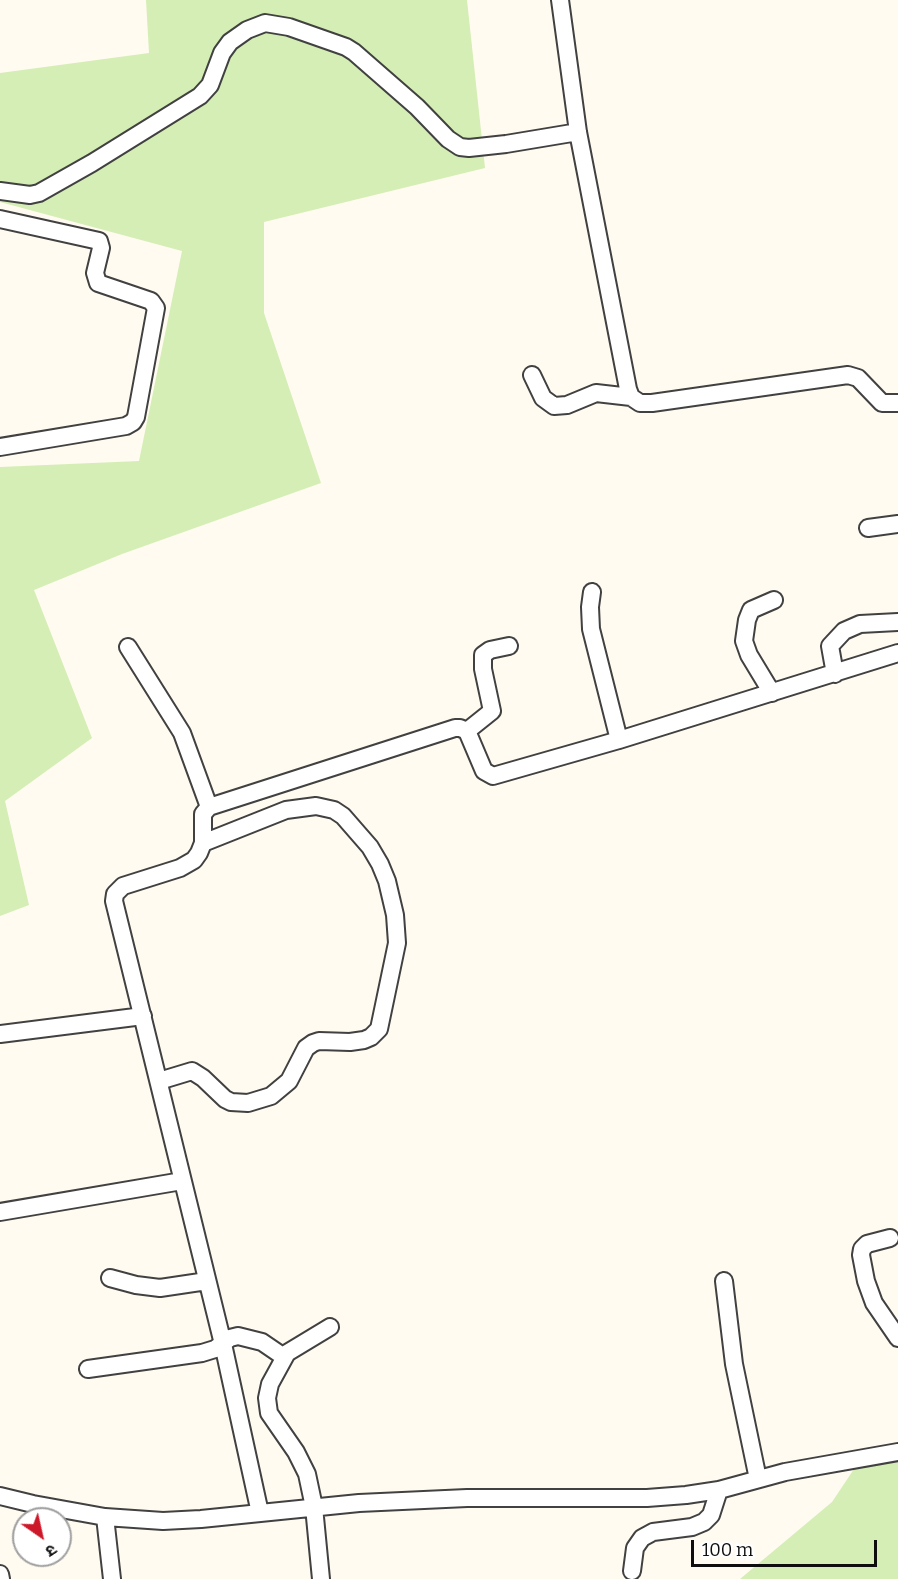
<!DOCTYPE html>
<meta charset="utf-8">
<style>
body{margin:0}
#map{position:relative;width:898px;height:1579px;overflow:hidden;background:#fffbf0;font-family:Bitter,"Noto Sans Devanagari",serif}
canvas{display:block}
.north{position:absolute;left:12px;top:1507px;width:60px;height:60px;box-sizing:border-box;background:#fff;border:2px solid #9f9f9f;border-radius:50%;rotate:146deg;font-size:16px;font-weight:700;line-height:24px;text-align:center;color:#0e0e0e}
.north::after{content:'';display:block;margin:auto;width:21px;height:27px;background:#cd182a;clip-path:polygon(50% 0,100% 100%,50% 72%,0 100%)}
.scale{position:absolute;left:691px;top:1540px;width:186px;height:27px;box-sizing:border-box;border:3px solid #0e0e0e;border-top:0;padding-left:8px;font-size:18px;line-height:21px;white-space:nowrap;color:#0e0e0e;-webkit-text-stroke:4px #fff;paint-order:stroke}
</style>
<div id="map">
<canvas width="898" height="1579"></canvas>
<div class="north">उ</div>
<div class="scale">100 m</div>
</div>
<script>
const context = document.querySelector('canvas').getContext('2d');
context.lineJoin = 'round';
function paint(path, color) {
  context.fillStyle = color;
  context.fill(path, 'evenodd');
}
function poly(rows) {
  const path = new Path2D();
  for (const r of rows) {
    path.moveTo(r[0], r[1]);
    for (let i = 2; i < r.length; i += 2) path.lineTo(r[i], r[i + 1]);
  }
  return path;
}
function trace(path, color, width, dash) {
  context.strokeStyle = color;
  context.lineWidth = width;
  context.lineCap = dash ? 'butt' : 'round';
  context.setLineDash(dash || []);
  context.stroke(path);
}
paint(poly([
 [146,0,467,0,485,168,264,222,264,313,321,483,122,554,34,590,92,738,5,801,29,905,0,916,0,467,139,461,182,251,0,202,0,73,149,53],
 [898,1462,898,1579,740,1579,832,1502,854,1469]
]), '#d5eeb5');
const minor = poly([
 [560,0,578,132,628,389,631,397,640,403,652,403,848,375,858,378,882,403,898,403],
 [0,191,30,195,39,193,92,163,200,96,210,85,222,53,230,42,247,30,265,23,289,27,346,47,354,52,417,107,448,139,460,147,469,148,506,144,578,132],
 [0,219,99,241,101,248,95,273,98,283,151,301,156,308,136,417,133,422,126,426,0,447],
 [532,375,543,398,554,406,567,405,596,393,631,397],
 [868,528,898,524],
 [592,592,590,607,591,629,619,740],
 [128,647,182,733,209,807],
 [835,674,830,646,844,631,860,624,898,622],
 [772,693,749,655,744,641,747,620,751,610,774,600],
 [467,731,492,711,483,669,483,655,490,650,509,646],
 [0,1034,143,1016],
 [159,1081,192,1071,203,1078,225,1099,231,1102,248,1103,271,1096,289,1081,306,1048,313,1043,319,1041,350,1042,364,1040,371,1037,379,1029,397,943,395,915,387,881,380,864,370,847,343,816,334,810,316,806,286,810,203,843],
 [0,1212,182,1181],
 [890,1238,867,1244,862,1249,861,1255,866,1281,874,1303,898,1338],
 [110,1278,136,1285,160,1288,207,1281],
 [724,1281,734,1364,758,1479],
 [88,1369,202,1353,215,1349,230,1338,238,1336,262,1342,284,1357],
 [0,1496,33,1504,105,1517,163,1521,201,1519,359,1503,467,1498,647,1498,686,1495,719,1490,785,1472,898,1452],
 [260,1513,223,1344,114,901,115,894,123,886,180,868,194,860,199,853,203,843,203,814,209,807,455,728,460,728,467,731,484,771,493,776,619,740,898,653],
 [105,1517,112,1579],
 [632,1571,635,1548,642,1538,653,1532,692,1527,704,1522,711,1515,719,1490],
 [0,1574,1,1579],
 [321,1579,314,1507,307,1474,296,1452,269,1413,267,1398,270,1384,287,1353,330,1327]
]);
trace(minor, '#414141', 20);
trace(minor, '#fff', 16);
</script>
